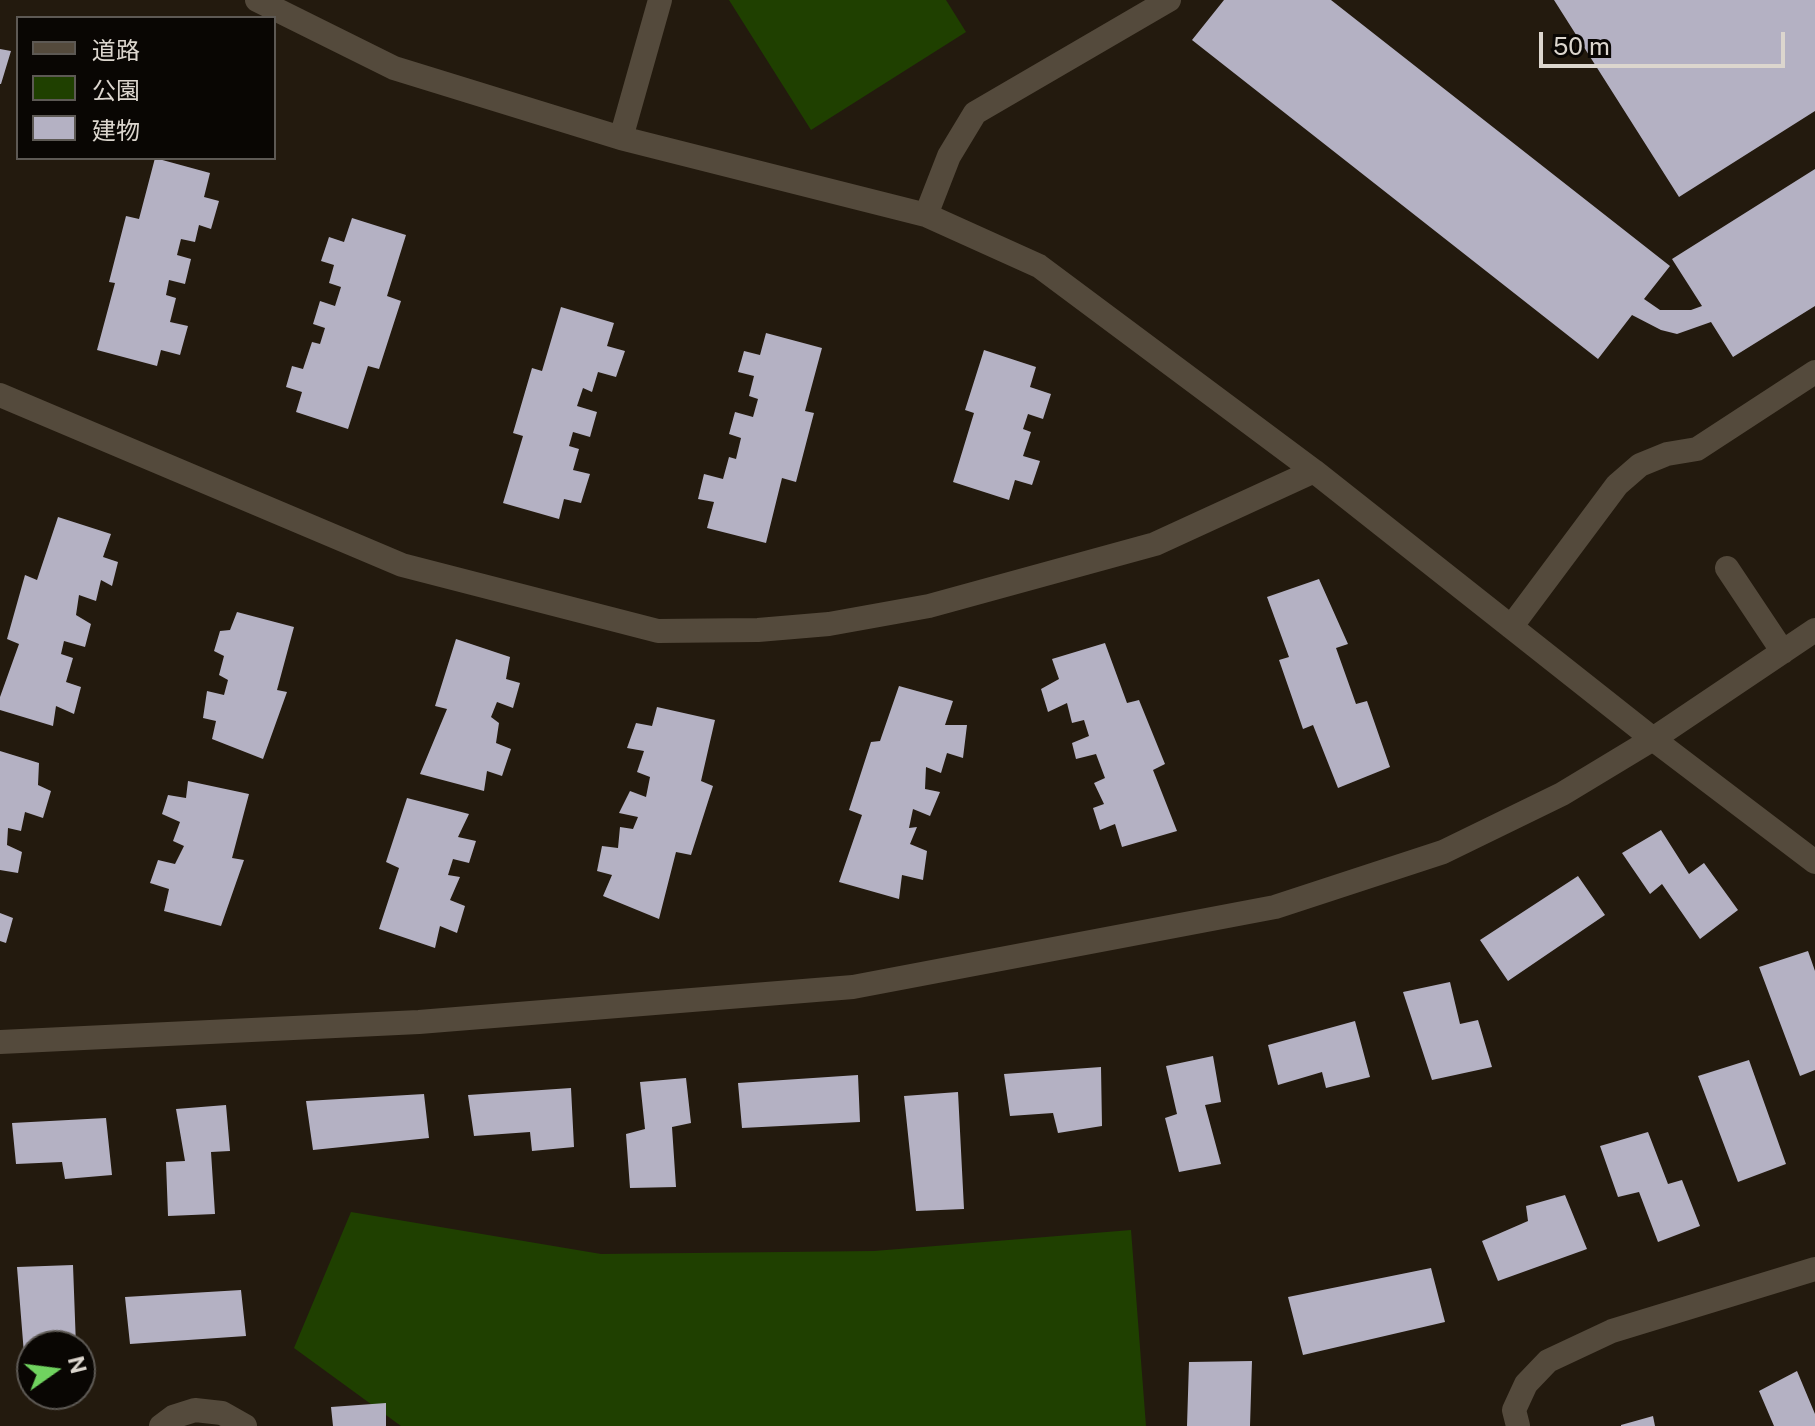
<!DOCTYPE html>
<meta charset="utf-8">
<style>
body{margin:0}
#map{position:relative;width:1815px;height:1426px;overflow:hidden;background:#231a0e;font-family:"Public Sans","Noto Sans JP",sans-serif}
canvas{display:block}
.legend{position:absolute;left:16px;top:16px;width:260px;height:144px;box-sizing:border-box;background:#090603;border:2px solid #5d5954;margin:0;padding:10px 14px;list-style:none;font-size:24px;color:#dcd6ce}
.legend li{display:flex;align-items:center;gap:16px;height:40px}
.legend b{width:40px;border:2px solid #5d5954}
.north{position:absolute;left:16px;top:1330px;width:80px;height:80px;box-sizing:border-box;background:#090603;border:2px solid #5d5954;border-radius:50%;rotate:76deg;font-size:22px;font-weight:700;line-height:32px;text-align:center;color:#dcd6ce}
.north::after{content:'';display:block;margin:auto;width:28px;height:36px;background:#70d35f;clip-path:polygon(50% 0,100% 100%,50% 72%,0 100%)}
.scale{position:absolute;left:1539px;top:32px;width:246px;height:36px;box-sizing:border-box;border:4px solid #dcd6ce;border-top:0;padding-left:10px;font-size:24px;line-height:28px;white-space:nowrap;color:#dcd6ce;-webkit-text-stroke:6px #090603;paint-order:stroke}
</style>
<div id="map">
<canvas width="1815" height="1426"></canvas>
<ul class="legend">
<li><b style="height:10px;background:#544a3c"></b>道路</li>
<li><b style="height:22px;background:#1f4000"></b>公園</li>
<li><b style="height:22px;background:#b4b1c3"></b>建物</li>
</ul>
<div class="north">N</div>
<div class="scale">50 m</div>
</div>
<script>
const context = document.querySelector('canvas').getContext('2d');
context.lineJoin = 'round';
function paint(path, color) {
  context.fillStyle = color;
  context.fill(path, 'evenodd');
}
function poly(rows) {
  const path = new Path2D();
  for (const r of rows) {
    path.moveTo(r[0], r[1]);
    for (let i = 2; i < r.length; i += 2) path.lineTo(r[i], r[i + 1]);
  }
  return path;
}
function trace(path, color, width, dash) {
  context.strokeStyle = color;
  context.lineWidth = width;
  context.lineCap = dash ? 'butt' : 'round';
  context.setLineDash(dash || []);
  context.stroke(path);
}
paint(poly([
 [729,0,946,0,966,32,811,130],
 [351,1212,601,1254,874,1251,1131,1230,1146,1426,401,1426,294,1348]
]), '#1f4000');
paint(poly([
 [1224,0,1331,0,1670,266,1644,299,1660,310,1691,310,1702,306,1672,259,1815,169,1815,306,1733,357,1711,322,1677,334,1661,330,1632,315,1598,359,1192,40],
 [1554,0,1815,0,1815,111,1679,197],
 [0,49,11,51,1,84,0,84],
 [155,158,210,173,204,197,219,201,211,229,199,225,195,242,181,239,177,255,191,259,185,284,169,280,166,295,176,298,170,322,188,326,180,355,161,350,157,366,97,350,115,283,109,282,126,216,139,219],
 [352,218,406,235,387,296,401,301,379,369,368,366,348,429,296,412,302,392,286,387,292,366,303,369,312,342,320,344,325,328,313,324,320,301,335,306,341,287,329,283,334,265,321,261,329,237,344,242],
 [561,307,614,323,607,346,625,351,616,377,598,372,592,392,583,388,577,406,597,412,590,437,573,432,569,446,579,449,573,470,590,474,581,503,564,499,559,519,503,503,523,436,513,433,532,368,542,371],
 [766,333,822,348,805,411,814,413,796,482,782,478,766,543,707,528,714,502,698,499,704,474,723,479,729,457,736,459,741,438,729,434,735,412,753,417,758,399,749,396,754,376,738,372,744,351,760,355],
 [984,350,1036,367,1030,387,1051,394,1043,419,1028,414,1023,429,1031,432,1023,456,1040,461,1032,485,1015,480,1009,500,953,482,974,413,965,410],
 [58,517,111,534,103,557,118,562,112,586,101,580,96,601,79,595,76,615,91,624,85,647,64,641,61,654,73,658,66,682,81,687,74,714,56,706,53,726,0,710,0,697,19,644,7,639,25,575,37,580],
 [1319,579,1348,644,1336,648,1356,704,1367,701,1390,767,1338,788,1313,725,1303,729,1279,660,1289,657,1267,597],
 [237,612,294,627,277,690,287,692,263,759,212,739,216,721,203,718,207,691,224,695,228,680,219,675,224,656,214,651,220,631,230,630],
 [456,639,510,657,506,679,520,683,513,708,497,702,491,717,499,723,496,743,511,749,502,776,487,771,484,791,420,774,447,709,435,706],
 [1105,643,1127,703,1139,700,1165,764,1153,770,1177,831,1122,847,1115,824,1100,830,1093,808,1104,804,1094,783,1105,778,1096,754,1076,759,1072,743,1089,736,1084,720,1072,723,1067,703,1048,712,1041,689,1059,679,1052,659],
 [899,686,953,701,945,725,967,725,963,758,947,753,941,773,926,767,925,789,940,792,930,816,913,809,909,828,917,827,910,844,927,851,923,880,902,875,899,899,839,882,862,815,849,810,871,742,880,741],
 [657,707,715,720,701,781,713,786,691,855,676,852,659,919,603,896,612,875,597,871,602,846,618,848,620,827,633,829,638,817,619,813,630,791,646,797,650,777,637,772,644,751,627,748,636,723,652,726],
 [0,751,39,763,38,785,51,791,43,818,25,812,21,831,8,828,7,845,22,852,18,873,0,870],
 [188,781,249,794,232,858,244,860,221,926,164,911,169,889,150,883,158,860,175,864,184,846,173,841,180,822,162,814,168,795,186,798],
 [407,798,469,814,458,837,476,841,469,863,453,859,448,875,460,877,450,900,465,906,457,933,440,926,435,948,379,929,399,868,386,862],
 [1661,830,1689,874,1704,863,1738,910,1700,939,1662,884,1650,894,1622,853],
 [1578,876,1605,915,1508,981,1480,940],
 [0,913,13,918,6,943,0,941],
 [1808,951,1815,971,1815,1070,1800,1076,1759,967],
 [1450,982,1460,1024,1478,1020,1492,1067,1432,1080,1403,992],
 [1355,1021,1370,1077,1326,1088,1322,1072,1278,1085,1268,1045],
 [1213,1056,1221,1102,1205,1105,1221,1164,1179,1172,1165,1118,1177,1114,1166,1066],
 [1749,1060,1786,1164,1738,1182,1698,1076],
 [1101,1067,1102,1126,1058,1133,1053,1113,1010,1116,1004,1074],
 [858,1075,860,1122,742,1128,738,1083],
 [686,1078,691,1123,672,1127,676,1187,630,1188,626,1134,645,1129,640,1082],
 [571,1088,574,1147,532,1151,530,1132,474,1136,468,1095],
 [958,1092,964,1209,916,1211,904,1096],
 [424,1094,429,1138,313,1150,306,1101],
 [226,1105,230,1151,211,1152,215,1214,168,1216,166,1162,185,1161,176,1109],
 [106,1118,112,1175,65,1179,62,1162,16,1164,12,1123],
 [1648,1132,1668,1184,1682,1180,1700,1226,1658,1242,1639,1192,1618,1197,1600,1146],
 [1565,1195,1587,1249,1498,1281,1482,1241,1528,1221,1526,1206],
 [73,1265,76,1346,32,1346,32,1354,24,1354,17,1267],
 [1431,1268,1445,1322,1303,1355,1288,1297],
 [241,1290,246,1336,130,1344,125,1297],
 [1252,1361,1250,1426,1187,1426,1189,1362],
 [1797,1371,1815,1414,1815,1426,1774,1426,1759,1391],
 [386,1403,386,1426,333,1426,331,1407],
 [1653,1416,1655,1426,1621,1426,1621,1425]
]), '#b4b1c3');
trace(poly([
 [257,0,394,68,621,138,926,215,1039,266,1314,471,1653,739,1815,862],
 [621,138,660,0],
 [926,215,949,156,975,113,1169,0],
 [0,395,402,565,658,631,758,630,829,624,929,606,1155,544,1314,471],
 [1727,568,1783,652],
 [1511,627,1617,485,1640,465,1667,454,1697,449,1815,372],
 [0,1042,419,1022,853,987,1275,907,1443,852,1562,794,1653,739,1815,630],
 [161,1426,173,1417,195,1410,222,1413,245,1426],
 [1518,1426,1514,1410,1526,1384,1548,1361,1612,1331,1815,1269]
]), '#544a3c', 24);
</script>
